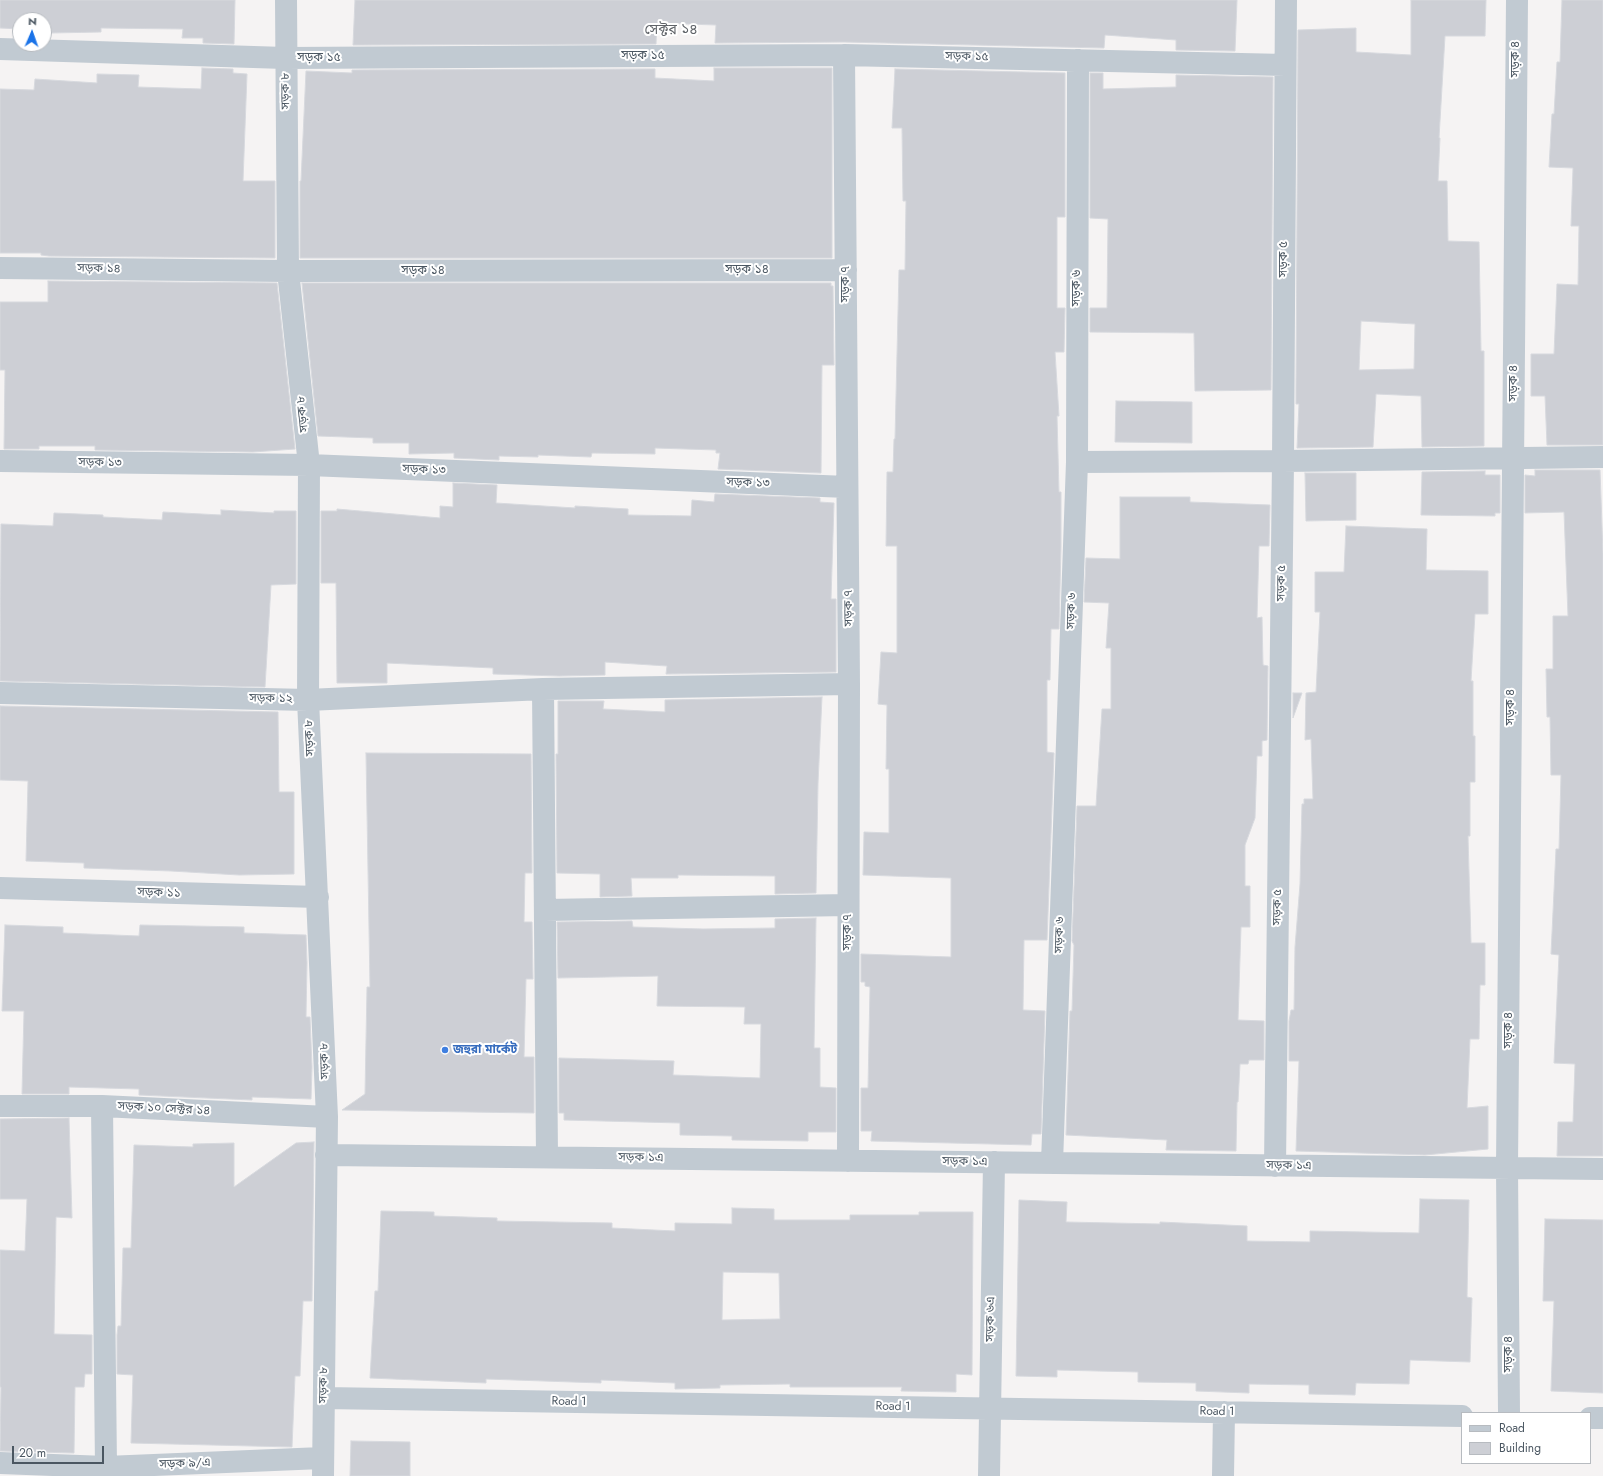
<!DOCTYPE html>
<meta charset="utf-8">
<style>
body{margin:0}
#map{position:relative;width:1603px;height:1476px;overflow:hidden;background:#f5f3f3;font-family:Jost,sans-serif}
canvas{display:block}
.legend{position:absolute;left:1461px;top:1412px;width:130px;height:52px;box-sizing:border-box;background:#fff;border:1px solid #b7bbc0;margin:0;padding:5px 7px;list-style:none;font-size:12px;color:#4a5661}
.legend li{display:flex;align-items:center;gap:8px;height:20px}
.legend b{width:20px;border:1px solid #b7bbc0}
.north{position:absolute;left:12px;top:12px;width:40px;height:40px;box-sizing:border-box;background:#fff;border:1px solid #b7bbc0;border-radius:50%;rotate:2deg;font-size:11px;font-weight:700;line-height:16px;text-align:center;color:#4a5661}
.north::after{content:'';display:block;margin:auto;width:14px;height:18px;background:#1a73e8;clip-path:polygon(50% 0,100% 100%,50% 72%,0 100%)}
.scale{position:absolute;left:12px;top:1446px;width:92px;height:18px;box-sizing:border-box;border:2px solid #4a5661;border-top:0;padding-left:5px;font-size:12px;line-height:14px;white-space:nowrap;color:#4a5661;-webkit-text-stroke:3px #fff;paint-order:stroke}
</style>
<div id="map">
<canvas width="1603" height="1476"></canvas>
<ul class="legend">
<li><b style="height:5px;background:#c1cad2"></b>Road</li>
<li><b style="height:11px;background:#cdcfd5"></b>Building</li>
</ul>
<div class="north">N</div>
<div class="scale">20 m</div>
</div>
<script>
const context = document.querySelector('canvas').getContext('2d');
context.lineJoin = 'round';
function paint(path, color) {
  context.fillStyle = color;
  context.fill(path, 'evenodd');
}
function poly(rows) {
  const path = new Path2D();
  for (const r of rows) {
    path.moveTo(r[0], r[1]);
    for (let i = 2; i < r.length; i += 2) path.lineTo(r[i], r[i + 1]);
  }
  return path;
}
function trace(path, color, width, dash) {
  context.strokeStyle = color;
  context.lineWidth = width;
  context.lineCap = dash ? 'butt' : 'round';
  context.setLineDash(dash || []);
  context.stroke(path);
}
function write(font, color, halo, rows, align = 'center') {
  context.font = font + ' Jost,"Noto Sans Bengali",sans-serif';
  context.lineWidth = 4;
  context.setLineDash([]);
  context.textBaseline = 'middle';
  context.strokeStyle = halo;
  context.fillStyle = color;
  for (const [text, x, y, turn = 0] of rows) {
    context.save();
    context.translate(x, y);
    context.rotate((+turn || 0) * Math.PI / 180);
    context.textAlign = isNaN(turn) ? turn : align;
    if (halo) context.strokeText(text, 0, 0);
    context.fillText(text, 0, 0);
    context.restore();
  }
}
const building = poly([
 [0,0,235,0,234,44,203,43,203,38,182,38,183,29,101,28,101,32,51,33,51,30,44,30,44,20,20,20,20,29,0,28,0,0],
 [355,0,1237,0,1235,51,1176,50,1176,40,1105,35,1104,48,844,42,715,43,716,25,657,23,656,44,353,45,355,0],
 [1411,0,1486,0,1485,36,1445,36,1439,138,1440,138,1438,181,1447,181,1448,241,1479,242,1481,351,1484,351,1484,446,1422,447,1421,396,1376,394,1373,447,1297,448,1299,404,1296,404,1296,389,1298,30,1356,28,1356,52,1411,55,1411,0],
 [1361,321,1415,324,1414,369,1359,370,1361,321],
 [1562,0,1603,0,1603,445,1547,445,1545,396,1531,396,1531,354,1554,354,1557,284,1578,285,1579,226,1571,226,1573,168,1549,167,1552,114,1554,114,1557,62,1560,62,1562,0],
 [202,68,233,69,233,73,247,74,243,181,275,181,275,258,49,256,41,255,41,253,0,253,0,89,34,90,35,79,97,83,97,74,139,75,138,87,201,89,202,68],
 [714,68,832,68,832,258,300,258,300,181,301,181,306,71,352,73,352,70,655,69,655,78,714,81,714,68],
 [895,69,1065,73,1065,217,1057,217,1057,308,1065,308,1064,352,1055,352,1059,416,1057,416,1059,492,1061,492,1061,547,1059,629,1051,629,1050,680,1047,680,1047,752,1054,753,1047,940,1024,940,1023,1010,1045,1011,1041,1134,1032,1134,1031,1145,871,1141,872,1131,861,1131,861,1088,868,1088,870,987,865,986,865,982,861,982,861,954,951,957,951,878,863,875,864,832,889,833,889,769,886,769,887,705,878,704,881,652,897,653,897,546,886,546,887,472,893,472,894,439,895,439,899,270,905,270,906,201,903,201,902,128,892,128,895,69],
 [1090,73,1103,73,1103,89,1176,87,1176,75,1273,77,1271,390,1195,391,1194,333,1090,332,1090,308,1107,308,1108,219,1090,218,1090,73],
 [48,281,277,283,295,449,253,452,95,450,95,446,39,446,39,449,4,449,5,370,0,370,0,302,48,302,48,281],
 [302,283,831,283,831,286,833,286,834,365,822,365,821,473,718,469,720,453,716,453,716,450,655,448,655,454,592,453,591,457,538,455,538,457,499,456,499,460,454,458,454,453,409,454,409,443,373,443,373,438,318,436,302,283],
 [1116,401,1192,402,1192,443,1115,442,1116,401],
 [1535,470,1600,470,1603,554,1603,1156,1557,1156,1558,1122,1573,1122,1575,1064,1554,1063,1559,955,1551,954,1556,849,1559,849,1561,775,1551,775,1550,717,1547,717,1546,669,1553,669,1553,616,1568,616,1564,512,1525,513,1525,475,1535,476,1535,470],
 [1485,471,1485,475,1500,475,1500,513,1495,513,1495,516,1421,515,1422,472,1485,471],
 [1305,473,1356,473,1356,520,1306,521,1305,473],
 [453,483,497,485,496,503,575,508,575,506,628,509,628,515,691,516,692,500,714,502,715,494,820,498,820,502,834,503,831,599,836,599,836,672,666,674,667,666,605,662,605,675,559,676,493,674,493,668,387,663,387,683,337,683,336,583,321,583,321,511,337,511,337,509,440,518,440,506,453,507,453,483],
 [1120,497,1190,497,1190,502,1270,505,1269,546,1259,546,1257,618,1262,617,1263,665,1268,666,1267,740,1262,741,1262,756,1257,756,1255,818,1245,845,1245,886,1250,886,1250,927,1241,927,1238,1020,1264,1021,1264,1060,1249,1060,1248,1064,1240,1064,1238,1102,1237,1102,1236,1151,1166,1150,1167,1140,1066,1135,1070,1011,1072,1011,1074,945,1072,941,1077,806,1096,806,1102,709,1111,709,1111,648,1106,648,1109,603,1084,602,1086,558,1120,559,1120,497],
 [221,510,274,513,274,511,296,511,296,584,271,585,265,687,0,681,1,524,53,526,54,513,103,515,103,517,162,520,163,512,221,515,221,510],
 [1346,526,1427,529,1426,570,1488,571,1488,614,1475,614,1471,681,1473,681,1473,736,1475,736,1475,782,1470,782,1470,836,1468,836,1471,943,1485,943,1485,985,1480,985,1479,1039,1470,1039,1467,1108,1488,1106,1488,1149,1425,1155,1296,1151,1299,1061,1289,1061,1289,1021,1291,1010,1294,1010,1295,947,1300,884,1302,804,1304,804,1304,799,1313,799,1311,739,1305,740,1306,693,1316,692,1320,612,1315,612,1315,572,1344,572,1346,526],
 [1293,693,1302,693,1293,718,1293,693],
 [822,697,818,783,816,893,775,894,775,876,678,875,678,878,631,878,632,896,600,897,600,874,557,873,556,754,558,754,558,701,604,701,603,709,665,712,665,700,822,697],
 [0,706,278,712,279,792,294,792,294,874,239,875,171,871,84,868,84,863,26,861,28,781,0,780,0,706],
 [366,753,531,754,532,873,525,873,524,922,532,922,533,979,526,979,524,1057,534,1057,534,1113,342,1110,365,1094,367,987,370,987,366,753],
 [816,918,814,1048,820,1048,820,1087,836,1088,836,1132,808,1132,808,1141,732,1140,732,1136,680,1135,680,1123,564,1120,564,1113,559,1113,559,1058,674,1061,673,1075,760,1078,761,1024,744,1024,745,1007,657,1006,658,976,558,978,557,922,632,921,633,927,703,929,775,928,775,919,816,918],
 [5,925,63,927,63,933,139,936,140,925,244,927,244,933,306,935,307,963,306,1017,310,1017,312,1067,311,1099,252,1097,252,1100,139,1095,139,1089,69,1087,69,1094,22,1094,24,1011,2,1011,5,925],
 [69,1118,72,1218,56,1217,54,1334,92,1335,92,1374,85,1374,84,1387,75,1387,74,1453,0,1451,1,1387,0,1387,0,1250,25,1251,27,1199,0,1199,0,1119,69,1118],
 [314,1142,312,1301,303,1301,300,1376,295,1376,292,1447,131,1443,133,1375,117,1374,117,1335,118,1326,121,1326,123,1248,131,1248,134,1145,193,1147,193,1144,234,1143,234,1187,296,1143,314,1142],
 [1420,1199,1469,1200,1467,1297,1472,1298,1470,1362,1410,1360,1409,1384,1356,1383,1355,1395,1309,1394,1309,1385,1249,1384,1249,1393,1196,1391,1196,1383,1138,1382,1138,1372,1057,1370,1057,1377,1016,1376,1019,1200,1067,1202,1066,1222,1160,1224,1160,1222,1247,1226,1247,1241,1310,1242,1310,1231,1419,1233,1420,1199],
 [732,1208,774,1209,774,1220,850,1220,850,1215,919,1215,919,1212,973,1212,972,1375,956,1374,956,1392,901,1391,902,1387,790,1387,790,1384,720,1385,720,1388,675,1389,675,1383,601,1380,601,1383,486,1379,486,1383,370,1378,375,1291,378,1291,381,1211,434,1212,434,1216,497,1218,497,1221,612,1223,612,1228,675,1231,675,1223,732,1224,732,1208],
 [723,1272,779,1273,780,1319,722,1320,723,1272],
 [1545,1219,1603,1220,1603,1393,1551,1391,1554,1301,1543,1301,1545,1219],
 [351,1441,410,1442,410,1476,350,1476,351,1441]
]);
paint(building, '#cdcfd5');
trace(building, '#d7d9de', 1);
trace(poly([
 [286,0,288,271,309,465,308,700,327,1117,323,1476],
 [0,49,285,58,844,55,1285,65],
 [844,55,849,684,848,1161],
 [0,268,288,271,846,270],
 [0,461,309,465,847,487],
 [1077,462,1283,461,1603,457],
 [543,689,547,1157],
 [0,693,308,700,543,689,849,684],
 [0,888,318,897],
 [545,910,848,905],
 [0,1106,102,1106,327,1117],
 [102,1106,106,1467],
 [326,1155,1603,1169],
 [1052,1163,1077,462,1078,60],
 [1275,1166,1283,461,1286,0],
 [324,1398,1462,1416],
 [1509,1413,1507,1168,1517,0],
 [1590,1418,1603,1418],
 [0,1463,106,1467,322,1458],
 [989,1476,994,1162],
 [1223,1476,1224,1412]
]), '#c1cad2', 22);
for (const [x, y, r, color] of [
 [445,1050,4,"#3f7fe0"]
]) {
  const dot = new Path2D();
  dot.arc(x, y, r, 0, 2 * Math.PI);
  context.fillStyle = color;
  context.fill(dot);
  trace(dot, '#fff', 1.5);
}
write('12px', '#4a5661', '#fff', [
 ["সড়ক ১৫",643,56],
 ["সড়ক ১৫",967,57,1],
 ["সড়ক ১৫",319,58],
 ["সড়ক ৪",1516,59,-90],
 ["সড়ক ৮",286,91,-91],
 ["সড়ক ৫",1284,259,-90],
 ["সড়ক ১৪",99,269,1],
 ["সড়ক ১৪",747,270],
 ["সড়ক ১৪",423,271],
 ["সড়ক ৭",846,284,-90],
 ["সড়ক ৬",1077,288,-90],
 ["সড়ক ৪",1514,383,-90],
 ["সড়ক ৮",303,414,-96],
 ["সড়ক ১৩",100,463,1],
 ["সড়ক ১৩",424,470,2],
 ["সড়ক ১৩",748,483,2],
 ["সড়ক ৫",1282,583,-89],
 ["সড়ক ৭",849,608,-91],
 ["সড়ক ৬",1072,611,-88],
 ["সড়ক ১২",271,699,1],
 ["সড়ক ৪",1511,707,-90],
 ["সড়ক ৮",310,738,-93],
 ["সড়ক ১১",159,893,2],
 ["সড়ক ৫",1278,907,-89],
 ["সড়ক ৭",848,932,-90],
 ["সড়ক ৬",1060,935,-88],
 ["সড়ক ৪",1509,1030,-90],
 ["সড়ক ৮",325,1061,-92],
 ["সড়ক ১০ সেক্টর ১৪",164,1109,3],
 ["সড়ক ১এ",641,1158,1],
 ["সড়ক ১এ",965,1162,1],
 ["সড়ক ১এ",1289,1166,1],
 ["সড়ক ৬এ",991,1319,-89],
 ["সড়ক ৪",1509,1354,-90],
 ["সড়ক ৮",324,1385,-89],
 ["Road 1",569,1402,1],
 ["Road 1",893,1407,1],
 ["Road 1",1217,1412,1],
 ["সড়ক ৯/এ",185,1464,-2]
]);
write('bold 12px', '#366cbe', '#fff', [
 ["জহুরা মার্কেট",453,1050]
], 'left');
write('14px', '#5f6368', '#fff', [
 ["সেক্টর ১৪",671,31]
]);
</script>
